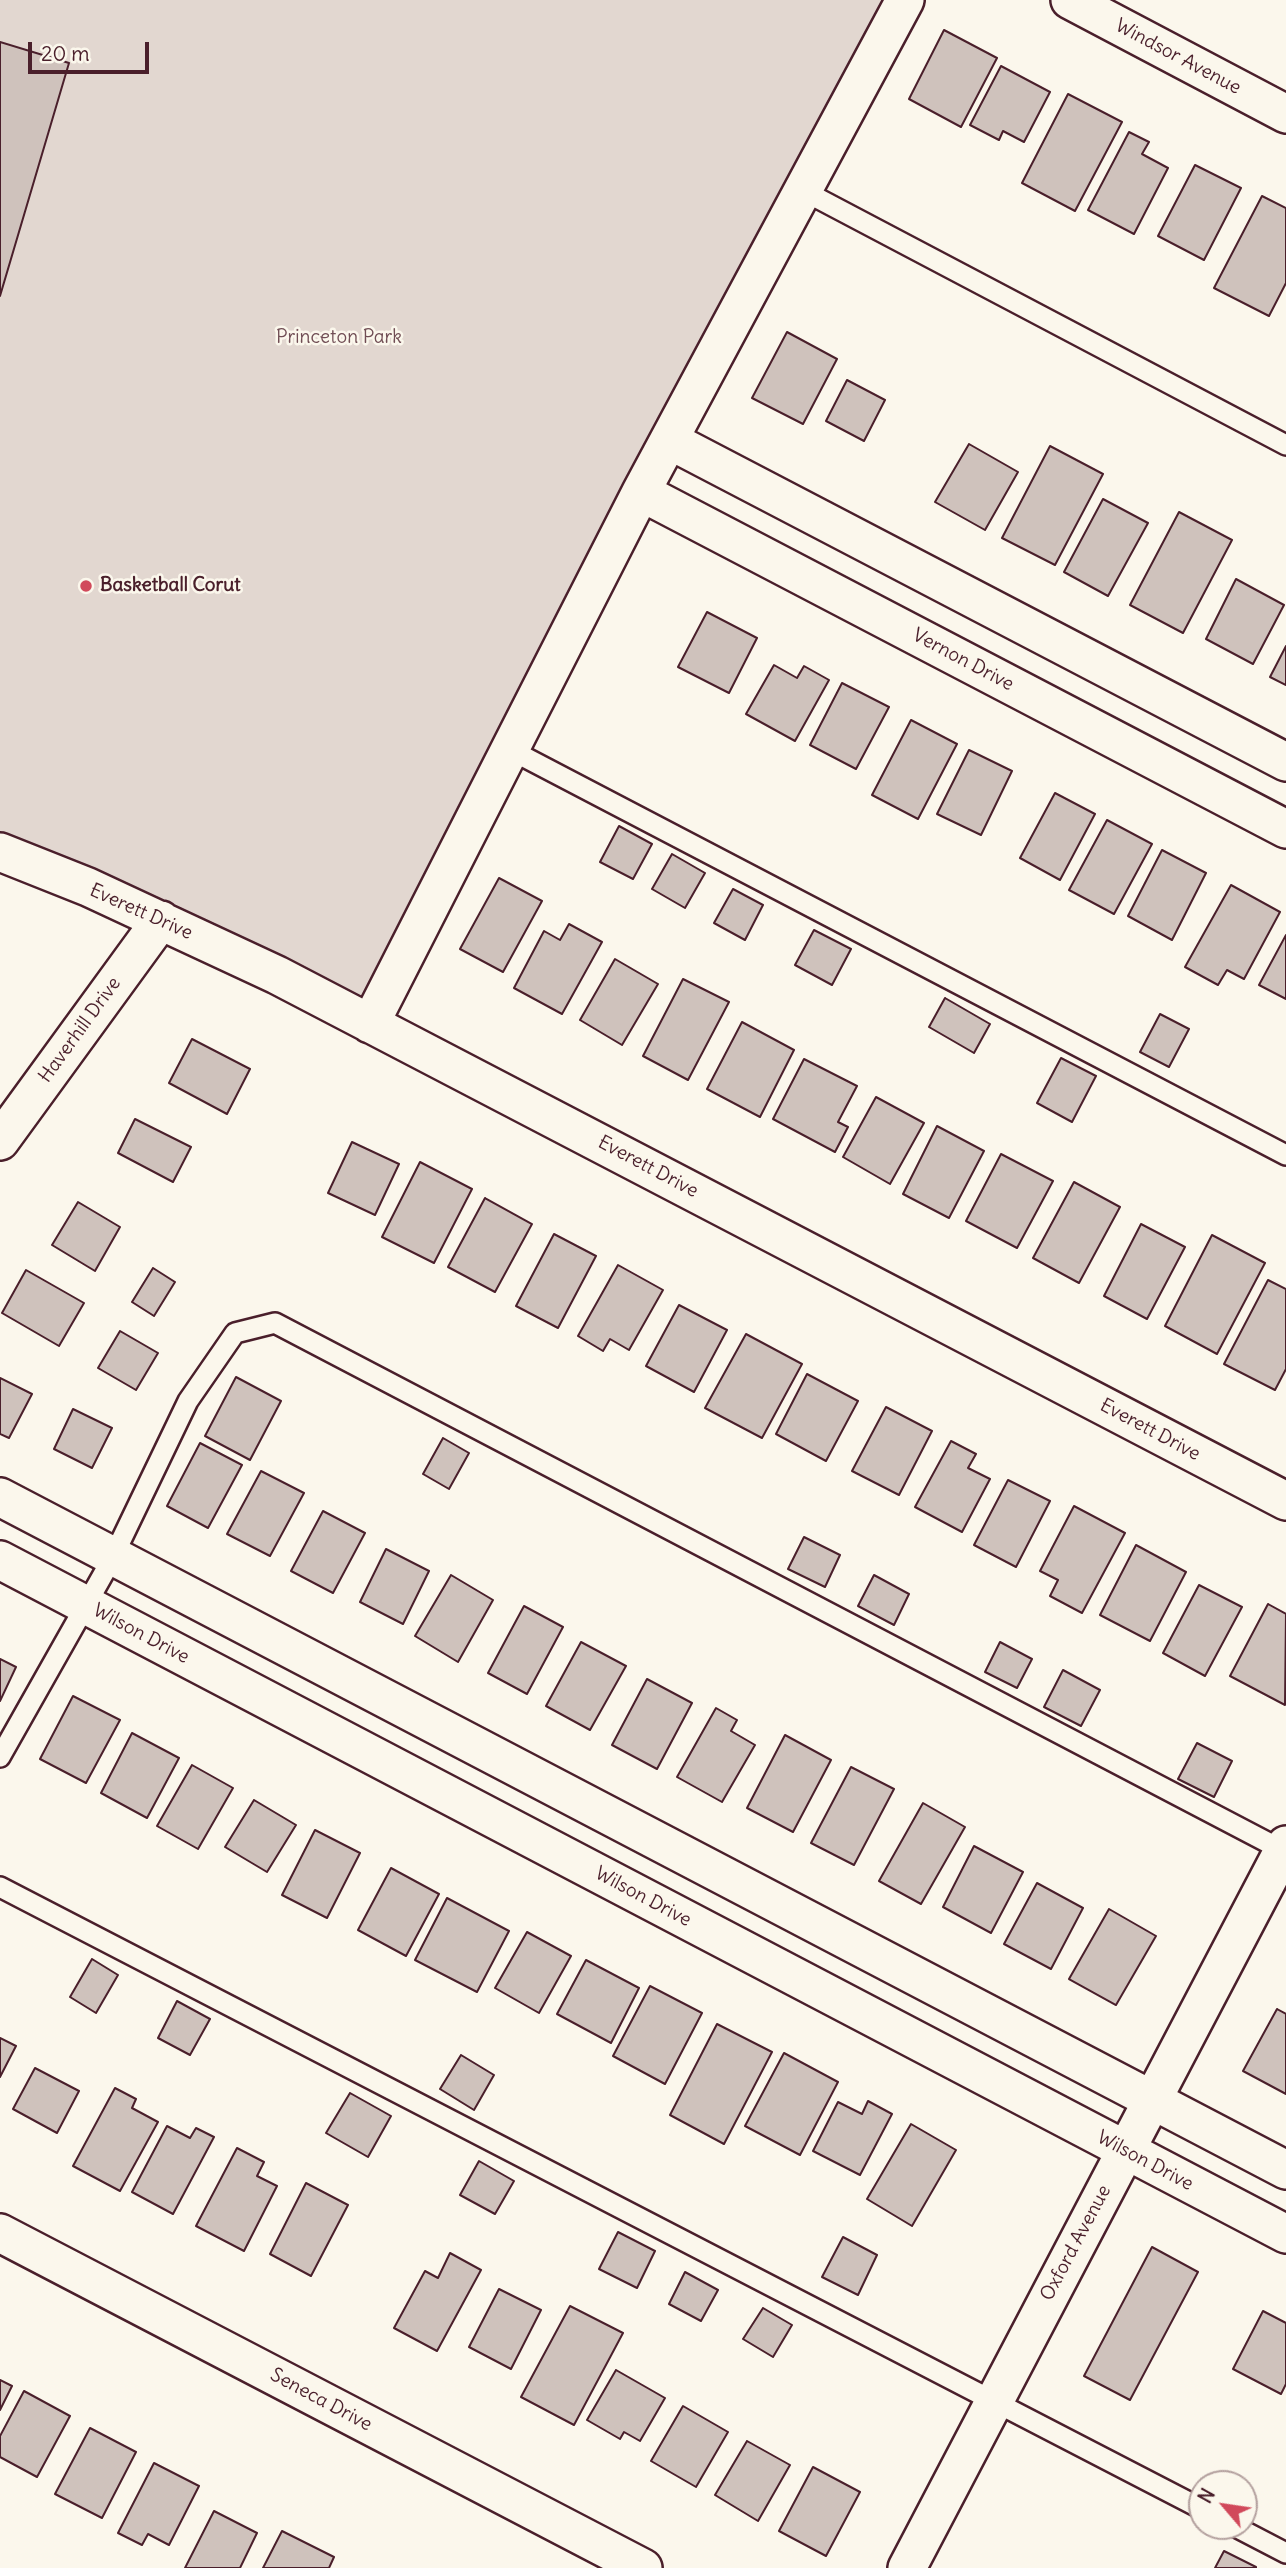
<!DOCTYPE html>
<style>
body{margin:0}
#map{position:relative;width:1286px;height:2568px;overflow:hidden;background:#fbf7ec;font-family:Delius,sans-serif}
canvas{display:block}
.north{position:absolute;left:1188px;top:2470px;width:70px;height:70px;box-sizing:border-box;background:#fbf7ec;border:2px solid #b4a19f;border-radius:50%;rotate:299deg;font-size:19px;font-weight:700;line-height:28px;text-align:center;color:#4a1f2b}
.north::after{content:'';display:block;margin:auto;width:24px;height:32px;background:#d1495b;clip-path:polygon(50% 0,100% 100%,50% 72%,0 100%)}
.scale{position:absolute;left:28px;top:42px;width:121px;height:32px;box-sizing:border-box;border:4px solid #4a1f2b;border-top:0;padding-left:9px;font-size:21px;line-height:24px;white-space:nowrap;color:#4a1f2b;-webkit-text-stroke:5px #fbf7ec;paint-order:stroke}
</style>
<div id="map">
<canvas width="1286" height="2568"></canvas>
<div class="north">N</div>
<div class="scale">20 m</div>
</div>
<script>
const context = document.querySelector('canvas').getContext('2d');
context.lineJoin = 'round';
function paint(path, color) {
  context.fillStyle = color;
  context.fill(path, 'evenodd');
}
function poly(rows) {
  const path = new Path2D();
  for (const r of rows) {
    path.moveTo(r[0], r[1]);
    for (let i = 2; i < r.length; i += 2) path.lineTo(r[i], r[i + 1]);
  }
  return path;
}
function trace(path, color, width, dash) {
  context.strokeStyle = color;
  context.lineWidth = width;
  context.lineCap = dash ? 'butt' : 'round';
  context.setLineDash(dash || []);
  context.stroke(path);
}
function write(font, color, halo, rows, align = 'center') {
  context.font = font + ' Delius,sans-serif';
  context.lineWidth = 5;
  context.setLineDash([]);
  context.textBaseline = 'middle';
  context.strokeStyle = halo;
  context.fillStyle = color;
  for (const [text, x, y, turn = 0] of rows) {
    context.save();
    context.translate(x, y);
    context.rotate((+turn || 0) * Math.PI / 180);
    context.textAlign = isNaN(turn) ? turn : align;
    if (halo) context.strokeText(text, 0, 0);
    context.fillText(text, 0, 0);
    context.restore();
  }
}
paint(poly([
 [0,0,905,0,370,1024,0,852]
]), '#e2d7d0');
const building = poly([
 [944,30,997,58,961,127,909,99,944,30],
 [0,42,69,63,0,296,0,42],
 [1001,66,1050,92,1024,142,1003,131,999,140,970,125,1001,66],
 [1068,94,1122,122,1075,211,1022,183,1068,94],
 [1129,132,1149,142,1142,154,1168,168,1134,234,1088,210,1129,132],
 [1195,165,1241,188,1204,260,1158,236,1195,165],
 [1262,196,1286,208,1286,283,1269,316,1214,288,1262,196],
 [787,332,837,359,803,424,752,398,787,332],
 [847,380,885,400,864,441,826,421,847,380],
 [969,444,1018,472,985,530,935,502,969,444],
 [1050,446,1103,474,1055,565,1002,538,1050,446],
 [1103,499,1148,523,1108,596,1064,572,1103,499],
 [1179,512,1232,540,1183,633,1130,605,1179,512],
 [1236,579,1284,605,1253,664,1206,639,1236,579],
 [707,612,757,638,729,693,678,667,707,612],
 [1286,646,1286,685,1270,677,1286,646],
 [774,665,797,678,804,666,829,680,795,741,746,714,774,665],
 [842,683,889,707,856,769,810,745,842,683],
 [911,720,957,744,918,819,872,795,911,720],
 [969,750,1012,771,981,835,937,814,969,750],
 [1055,793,1095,814,1060,880,1020,858,1055,793],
 [1107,820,1152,844,1114,914,1069,890,1107,820],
 [619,826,652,844,633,879,600,862,619,826],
 [1162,850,1206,873,1172,940,1128,916,1162,850],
 [672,854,705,873,685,908,652,889,672,854],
 [499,878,542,901,503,972,460,949,499,878],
 [1231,885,1280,912,1244,979,1227,970,1218,985,1185,967,1231,885],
 [733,889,763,905,745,940,714,923,733,889],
 [569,924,602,942,562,1014,514,988,544,931,560,940,569,924],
 [814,930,851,949,832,985,795,965,814,930],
 [1286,935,1286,999,1259,985,1286,935],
 [615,959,658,984,622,1045,580,1020,615,959],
 [683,979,729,1002,688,1080,643,1056,683,979],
 [945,998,990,1024,974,1053,929,1027,945,998],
 [1160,1014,1189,1029,1169,1067,1140,1052,1160,1014],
 [742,1022,794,1050,760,1117,707,1089,742,1022],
 [192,1039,250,1069,227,1114,169,1083,192,1039],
 [1061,1058,1096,1076,1072,1122,1037,1103,1061,1058],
 [804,1059,857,1086,838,1122,848,1127,835,1152,773,1119,804,1059],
 [876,1097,924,1123,890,1184,843,1157,876,1097],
 [135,1119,191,1147,173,1182,118,1153,135,1119],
 [937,1126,984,1151,949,1218,903,1194,937,1126],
 [352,1142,399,1164,375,1215,328,1193,352,1142],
 [1001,1154,1053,1181,1017,1248,966,1221,1001,1154],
 [420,1162,472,1189,434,1263,382,1237,420,1162],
 [1074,1182,1120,1207,1079,1283,1033,1258,1074,1182],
 [485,1198,532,1224,495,1292,448,1267,485,1198],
 [78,1202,120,1227,95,1271,52,1245,78,1202],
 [1141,1224,1185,1247,1147,1319,1104,1296,1141,1224],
 [554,1234,596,1256,558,1328,516,1306,554,1234],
 [1212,1235,1265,1263,1217,1354,1165,1326,1212,1235],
 [618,1265,663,1290,629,1350,610,1339,603,1351,578,1336,618,1265],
 [153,1268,175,1282,154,1316,132,1302,153,1268],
 [26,1270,84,1303,59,1346,2,1313,26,1270],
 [1268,1280,1286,1289,1286,1369,1275,1390,1224,1364,1268,1280],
 [679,1305,727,1330,694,1392,646,1366,679,1305],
 [120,1331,158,1353,136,1390,98,1368,120,1331],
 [746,1334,802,1364,762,1438,705,1408,746,1334],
 [807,1374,858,1401,826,1461,776,1434,807,1374],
 [236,1377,281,1401,250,1460,205,1436,236,1377],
 [0,1378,32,1394,9,1438,0,1434,0,1378],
 [886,1407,932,1431,899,1495,852,1471,886,1407],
 [73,1409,112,1428,92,1468,54,1449,73,1409],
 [443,1438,469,1453,449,1489,423,1474,443,1438],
 [951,1441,976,1454,968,1468,990,1479,962,1532,915,1507,951,1441],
 [200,1443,242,1465,208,1528,167,1506,200,1443],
 [261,1471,304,1493,270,1556,227,1534,261,1471],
 [1008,1480,1050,1501,1016,1567,974,1545,1008,1480],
 [1074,1506,1125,1533,1082,1613,1050,1596,1058,1580,1040,1571,1074,1506],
 [323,1511,365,1533,333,1593,291,1571,323,1511],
 [804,1537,840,1555,825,1587,788,1569,804,1537],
 [1136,1545,1186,1572,1150,1641,1100,1615,1136,1545],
 [386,1549,429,1571,403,1624,360,1602,386,1549],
 [451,1575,493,1600,458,1662,415,1636,451,1575],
 [874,1575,909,1594,894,1625,858,1606,874,1575],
 [1199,1585,1242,1607,1205,1676,1163,1653,1199,1585],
 [1268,1604,1286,1614,1285,1705,1230,1676,1268,1604],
 [524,1606,563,1627,527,1694,488,1673,524,1606],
 [581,1642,626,1666,590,1730,546,1706,581,1642],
 [1000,1642,1032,1659,1017,1688,985,1672,1000,1642],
 [0,1659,16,1667,0,1701,0,1659],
 [1063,1670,1100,1690,1081,1726,1044,1707,1063,1670],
 [647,1679,692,1703,657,1769,612,1745,647,1679],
 [73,1696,120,1720,86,1783,40,1759,73,1696],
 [716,1708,737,1720,731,1731,755,1745,722,1802,677,1777,716,1708],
 [132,1733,179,1758,147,1818,101,1793,132,1733],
 [785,1735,831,1760,793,1832,747,1808,785,1735],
 [1197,1743,1232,1761,1214,1797,1178,1779,1197,1743],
 [192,1765,233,1788,198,1849,157,1826,192,1765],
 [851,1767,894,1789,854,1865,811,1843,851,1767],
 [254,1800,296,1825,267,1872,225,1847,254,1800],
 [923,1803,965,1827,921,1904,879,1881,923,1803],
 [315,1830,360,1853,327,1918,282,1895,315,1830],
 [974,1846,1023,1872,991,1933,943,1907,974,1846],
 [391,1868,439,1894,406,1956,358,1930,391,1868],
 [1037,1883,1083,1908,1051,1969,1004,1944,1037,1883],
 [447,1898,509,1931,477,1992,415,1960,447,1898],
 [1109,1909,1156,1936,1116,2005,1069,1979,1109,1909],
 [527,1932,571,1956,539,2013,495,1988,527,1932],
 [92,1959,118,1975,96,2013,70,1997,92,1959],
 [586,1960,639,1988,611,2043,557,2014,586,1960],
 [650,1986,702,2013,665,2084,613,2056,650,1986],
 [177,2001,210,2019,190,2055,158,2038,177,2001],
 [1277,2009,1286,2014,1286,2094,1243,2071,1277,2009],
 [717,2024,772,2052,724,2144,670,2115,717,2024],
 [0,2038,16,2046,0,2077,0,2038],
 [784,2053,838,2082,800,2155,745,2126,784,2053],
 [461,2055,494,2075,474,2110,440,2089,461,2055],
 [35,2068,79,2091,57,2133,13,2109,35,2068],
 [115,2088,136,2099,132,2108,158,2122,120,2191,73,2166,115,2088],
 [350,2093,391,2116,368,2157,326,2133,350,2093],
 [868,2101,892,2114,860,2175,813,2151,838,2102,862,2114,868,2101],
 [911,2124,956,2150,912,2226,867,2199,911,2124],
 [167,2126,190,2138,196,2128,214,2137,173,2214,132,2192,167,2126],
 [237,2148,264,2162,257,2176,277,2186,244,2251,196,2226,237,2148],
 [479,2161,514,2181,495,2214,460,2195,479,2161],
 [306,2183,348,2205,311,2276,270,2254,306,2183],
 [618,2232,655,2251,637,2288,599,2269,618,2232],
 [843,2237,877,2255,858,2295,822,2277,843,2237],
 [1152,2247,1198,2272,1130,2400,1084,2376,1152,2247],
 [450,2253,481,2270,437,2351,394,2328,425,2271,438,2278,450,2253],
 [685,2272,718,2290,701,2321,669,2304,685,2272],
 [499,2289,541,2310,511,2369,469,2347,499,2289],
 [570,2306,623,2333,574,2425,521,2397,570,2306],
 [763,2308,792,2325,773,2357,743,2339,763,2308],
 [1263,2311,1286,2323,1286,2384,1281,2394,1233,2369,1263,2311],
 [616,2370,665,2398,640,2441,624,2432,620,2439,587,2420,616,2370],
 [0,2380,12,2386,0,2410,0,2380],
 [24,2391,70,2416,37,2477,0,2457,0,2436,24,2391],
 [683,2406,728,2432,696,2487,651,2461,683,2406],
 [90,2428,136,2452,102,2518,55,2494,90,2428],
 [747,2441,790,2465,758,2521,715,2495,747,2441],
 [154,2463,199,2486,169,2545,148,2534,142,2545,118,2533,154,2463],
 [813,2467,860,2492,826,2556,779,2531,813,2467],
 [214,2511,257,2533,240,2568,185,2568,214,2511],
 [282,2531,334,2557,329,2568,263,2568,282,2531],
 [1224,2551,1256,2567,1256,2568,1215,2568,1224,2551]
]);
paint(building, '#cfc2bc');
trace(building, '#4a1f2b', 2);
const lane = poly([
 [802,190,1286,445],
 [509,749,1286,1155],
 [0,1757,113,1557,188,1401,235,1333,275,1323,1286,1852],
 [0,1887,1202,2509],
 [1234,2526,1286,2553]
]);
const street = poly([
 [1070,0,1286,114],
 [669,440,1286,762],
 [641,492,1286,829],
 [0,852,88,887,277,975,1286,1501],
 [370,1024,641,492,905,0],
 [0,1141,161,920],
 [0,1497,1286,2170],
 [0,1560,1286,2234],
 [0,2233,643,2568],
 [907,2568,1286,1845]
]);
trace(lane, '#4a1f2b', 24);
trace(street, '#4a1f2b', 42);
trace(lane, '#fbf7ec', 19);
trace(street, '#fbf7ec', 37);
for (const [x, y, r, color] of [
 [86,586,7,"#d1495b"]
]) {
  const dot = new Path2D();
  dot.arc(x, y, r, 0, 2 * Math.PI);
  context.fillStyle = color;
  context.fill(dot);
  trace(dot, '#fbf7ec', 2.5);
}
write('19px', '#4a1f2b', '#fbf7ec', [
 ["Windsor Avenue",1178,57,28],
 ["Vernon Drive",963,660,28],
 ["Everett Drive",141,912,24],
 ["Haverhill Drive",80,1030,-54],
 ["Everett Drive",648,1167,28],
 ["Everett Drive",1150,1430,28],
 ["Wilson Drive",141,1634,28],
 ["Wilson Drive",643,1897,28],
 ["Wilson Drive",1145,2161,28],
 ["Oxford Avenue",1076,2243,-62],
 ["Seneca Drive",321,2400,28]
]);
write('19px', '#704d54', '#fbf7ec', [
 ["Princeton Park",339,338]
]);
write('bold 19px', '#4a1f2b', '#fbf7ec', [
 ["Basketball Corut",100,586]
], 'left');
</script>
